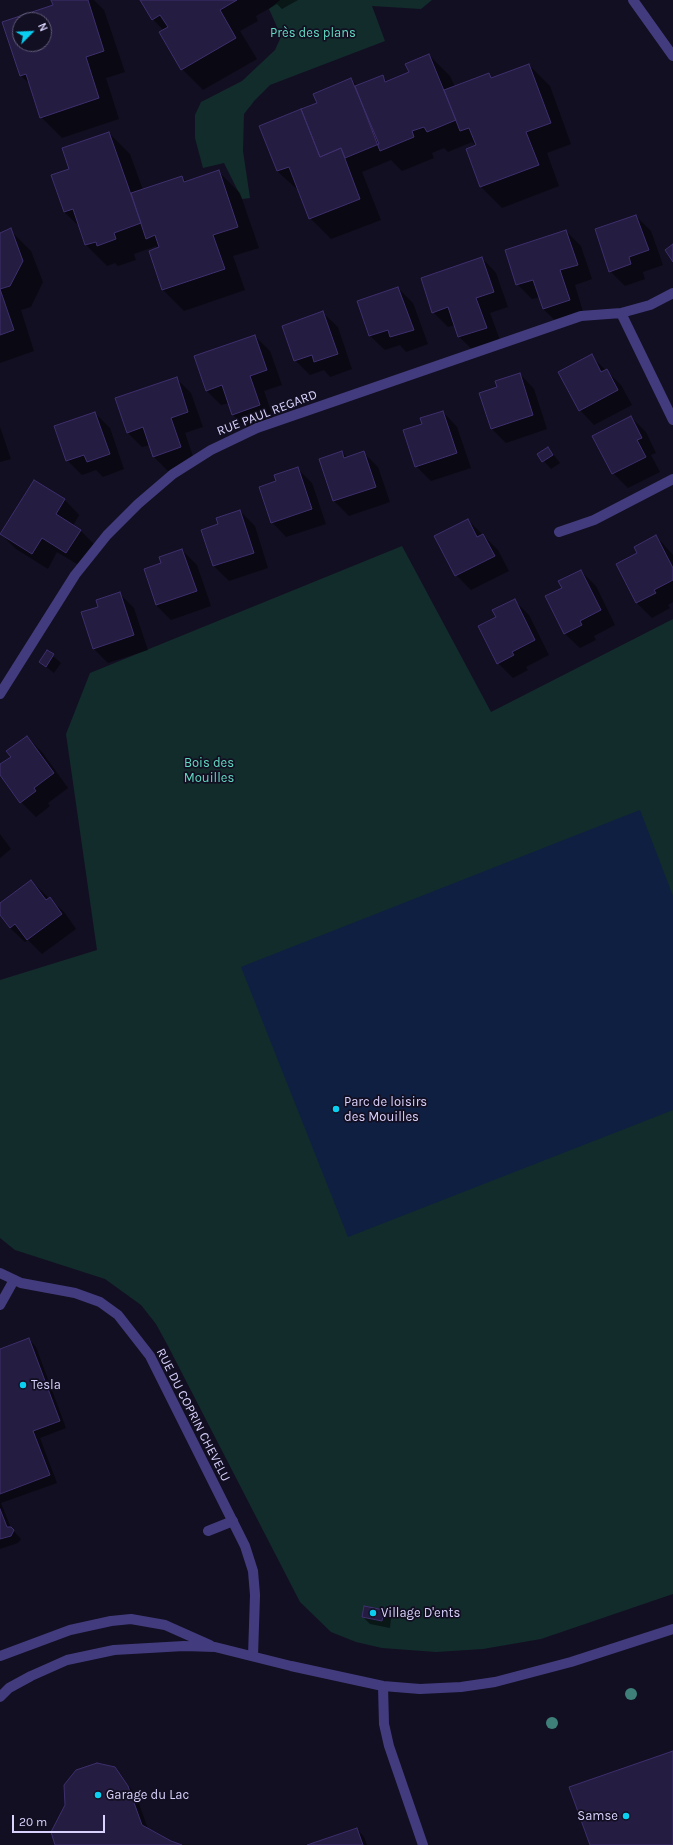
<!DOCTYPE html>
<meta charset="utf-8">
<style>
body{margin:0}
#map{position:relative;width:673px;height:1845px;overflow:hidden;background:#130f22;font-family:Karla,sans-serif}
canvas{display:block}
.north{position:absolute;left:12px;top:12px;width:40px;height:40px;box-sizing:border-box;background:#130f22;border:1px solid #625d7a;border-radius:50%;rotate:66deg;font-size:11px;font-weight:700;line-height:16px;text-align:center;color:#d9d2fd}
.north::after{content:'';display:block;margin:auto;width:14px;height:18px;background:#0bcff0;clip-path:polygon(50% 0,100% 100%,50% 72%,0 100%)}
.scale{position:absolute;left:12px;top:1815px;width:93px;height:18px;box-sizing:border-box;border:2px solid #d9d2fd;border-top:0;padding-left:5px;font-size:12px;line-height:14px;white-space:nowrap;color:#d9d2fd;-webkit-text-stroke:3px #130f22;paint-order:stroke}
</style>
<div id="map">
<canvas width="673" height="1845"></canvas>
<div class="north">N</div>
<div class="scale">20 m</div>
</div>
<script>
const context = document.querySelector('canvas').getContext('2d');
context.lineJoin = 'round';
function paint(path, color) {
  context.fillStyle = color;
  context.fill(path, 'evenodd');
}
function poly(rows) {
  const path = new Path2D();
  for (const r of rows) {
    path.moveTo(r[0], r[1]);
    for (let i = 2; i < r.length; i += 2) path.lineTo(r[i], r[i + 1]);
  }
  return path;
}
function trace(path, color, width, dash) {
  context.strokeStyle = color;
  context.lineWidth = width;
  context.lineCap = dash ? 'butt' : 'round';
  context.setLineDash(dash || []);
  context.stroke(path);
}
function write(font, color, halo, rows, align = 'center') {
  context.font = font + ' Karla,sans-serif';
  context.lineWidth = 3.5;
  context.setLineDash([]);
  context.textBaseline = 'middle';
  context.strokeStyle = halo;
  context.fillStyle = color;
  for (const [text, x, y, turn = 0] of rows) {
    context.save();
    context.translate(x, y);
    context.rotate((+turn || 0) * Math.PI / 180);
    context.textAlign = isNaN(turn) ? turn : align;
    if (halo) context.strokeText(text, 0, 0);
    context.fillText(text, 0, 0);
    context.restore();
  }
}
paint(poly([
 [280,0,432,0,421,9,372,6,385,41,270,85,255,100,244,114,243,151,250,198,242,199,224,163,203,168,195,138,195,115,201,102,242,81,275,50,280,39,277,27,269,9],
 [402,546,491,712,673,619,673,1594,541,1639,483,1649,436,1652,382,1648,356,1642,331,1632,300,1602,168,1346,156,1324,141,1305,105,1279,15,1250,0,1238,0,980,97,950,66,734,90,673]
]), '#122c2c');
paint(poly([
 [640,810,673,896,673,1110,348,1237,241,967]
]), '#0e1f42');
paint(poly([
 [52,0,94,0,104,10,125,72,106,78,119,119,62,138,41,117,31,85,21,76,3,23,54,6],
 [20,20,44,20,44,44,20,44],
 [141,0,298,0,282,9,277,4,256,16,258,21,240,31,257,59,203,90,182,69,164,31,153,19],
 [429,55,450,76,455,87,489,74,493,79,529,65,550,86,571,144,547,153,559,186,502,208,481,187,467,150,476,146,472,142,448,152,444,148,432,153,434,158,402,171,391,160,362,172,381,220,331,239,310,218,299,191,277,171,319,103,351,80,358,86,382,76,388,82,410,73],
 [109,133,130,154,143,190,182,177,187,182,219,172,240,193,259,248,233,256,245,290,184,311,163,290,150,251,158,249,156,246,134,254,136,260,118,266,115,263,107,266,86,245,80,227,64,212,71,170],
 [636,216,651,231,663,265,643,272,645,279,625,286,610,271],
 [10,230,31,251,43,282,31,307,21,310,34,351,0,363,0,234],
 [566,231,581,246,592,279,575,285,584,315,558,323,543,309,540,297,532,299,517,284],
 [482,258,496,273,508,307,490,313,501,343,474,351,459,337,455,325,448,327,433,312],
 [398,288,413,303,428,344,406,352,400,345,385,350,370,336],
 [323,313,338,327,352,369,330,377,324,370,310,375,295,360],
 [255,336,270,351,282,385,264,391,274,420,247,429,233,415,229,403,221,405,206,390],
 [591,356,621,385,632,405,594,425,580,410],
 [520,374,534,389,547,429,506,443,491,428,498,388],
 [176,378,191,393,203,427,185,433,195,462,168,471,153,456,150,445,142,447,127,432],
 [443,412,457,427,471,468,431,481,416,466,423,425],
 [95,413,110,428,124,469,103,477,96,470,82,475,67,460],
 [631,417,646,432,656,453,651,455,660,472,628,488,613,473],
 [0,427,11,459,0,462],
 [548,448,560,463,551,469,538,454],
 [342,452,348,458,364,453,378,467,390,502,349,516,334,501,321,459],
 [297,468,312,483,326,524,286,537,272,522],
 [34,481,65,500,79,515,73,526,80,530,95,545,82,567,57,552,48,569,16,549,1,534],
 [240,511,255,526,268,568,229,581,214,566,202,531,220,525],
 [468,520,498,550,509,571,471,590,456,575],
 [656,536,673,555,673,602,668,605,670,608,652,618,637,603,617,564,638,554],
 [182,550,197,565,211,606,171,620,156,605],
 [581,571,596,586,615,625,594,636,596,640,580,648,565,634,564,588],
 [120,594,134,608,148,650,108,663,93,648,100,607],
 [514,600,529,615,549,655,526,667,528,670,513,678,498,663,497,617],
 [47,651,61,663,54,673,40,662],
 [27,737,42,752,68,788,48,803,50,806,36,817,21,802,0,773,0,766,12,757],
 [0,834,11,849,0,858],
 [31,881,65,913,76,929,42,954,28,940,25,942,10,928,0,914,0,904],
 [29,1339,36,1347,66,1428,40,1438,57,1483,1,1503,11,1528,21,1539,18,1543,0,1549,0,1350],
 [384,1611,391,1618,390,1628,370,1624,363,1617],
 [114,1768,136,1795,148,1829,179,1845,57,1845],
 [357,1829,364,1837,367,1845,311,1845]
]), '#0007');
const building = poly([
 [51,0,88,0,104,51,86,57,99,98,40,118,26,74,20,76,2,22,53,5,51,0],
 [20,20,44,20,44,44,20,44,20,20],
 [140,0,237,0,220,10,236,38,181,70,159,32,168,27,160,15,152,20,140,0],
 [429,54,456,120,427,132,424,127,412,131,414,137,380,151,355,86,383,75,385,82,409,72,405,64,429,54],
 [529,64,551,123,526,132,539,165,480,187,466,149,476,145,469,128,460,131,444,90,489,73,491,78,529,64],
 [351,78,379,144,345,158,341,148,320,157,301,109,317,103,313,94,351,78],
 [301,109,320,157,341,148,360,199,309,219,289,167,277,171,259,126,301,109],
 [109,132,141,223,114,233,116,239,97,246,96,242,85,245,73,209,64,212,51,175,69,169,62,148,109,132],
 [219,170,238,227,213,235,225,269,162,290,149,251,159,247,155,235,146,239,131,193,182,176,184,182,219,170],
 [636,215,649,250,629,257,631,264,609,272,595,229,636,215],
 [11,228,23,261,10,286,0,289,14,330,0,335,0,233,11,228],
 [566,230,578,265,560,270,570,300,543,309,533,280,516,285,505,250,566,230],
 [673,244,673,262,665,250,673,244],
 [482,257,494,292,476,298,487,328,458,337,448,307,432,313,421,278,482,257],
 [398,287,414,330,390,337,388,330,369,336,357,301,398,287],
 [323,311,338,354,314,362,312,355,294,361,282,326,323,311],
 [255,335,267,370,250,376,260,405,232,415,222,385,206,391,194,356,255,335],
 [592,354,601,372,607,369,618,390,579,411,558,372,592,354],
 [520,373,533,415,491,429,479,393,497,387,495,381,520,373],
 [177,377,188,412,171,418,181,447,153,457,143,427,127,433,115,398,177,377],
 [443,411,457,453,415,467,403,430,422,424,420,418,443,411],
 [95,412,110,454,87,462,84,455,66,461,54,426,95,412],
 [631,416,642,438,637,440,646,457,612,474,592,436,631,416],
 [548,447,553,455,542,462,537,454,548,447],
 [342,451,344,458,364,451,376,487,333,501,319,459,342,451],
 [298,467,312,509,271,523,259,487,276,481,274,475,298,467],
 [34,480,65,499,56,514,81,530,66,553,42,538,32,554,0,534,34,480],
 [240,510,254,553,213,566,201,530,218,524,216,518,240,510],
 [468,519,477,537,483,534,495,556,455,576,434,536,468,519],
 [656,535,673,568,673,580,654,590,656,593,636,603,616,564,637,553,634,547,656,535],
 [182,549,197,591,156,605,144,569,161,563,159,557,182,549],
 [581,570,601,610,580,621,582,625,564,634,545,596,562,588,558,581,581,570],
 [120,592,134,635,93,649,81,612,98,607,96,600,120,592],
 [515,599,535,640,512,652,514,655,497,664,478,626,496,617,492,610,515,599],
 [47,650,54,654,46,667,39,662,47,650],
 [27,736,54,773,34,788,36,791,20,803,0,775,0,764,11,757,6,751,27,736],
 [31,880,46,900,50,897,62,914,27,940,15,924,10,928,0,915,0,903,31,880],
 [29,1338,60,1421,33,1431,50,1475,0,1494,0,1349,29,1338],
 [0,1509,7,1527,11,1527,14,1530,11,1536,0,1539,0,1509],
 [364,1606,384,1610,382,1621,362,1617,364,1606],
 [673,1751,673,1845,590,1845,569,1787,673,1751],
 [97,1763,115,1767,128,1786,142,1825,171,1841,182,1845,55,1845,51,1832,65,1805,64,1785,76,1770,97,1763],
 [357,1828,363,1845,307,1845,357,1828]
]);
paint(building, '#251c42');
trace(building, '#3e2f6d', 1);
trace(poly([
 [0,1305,14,1280],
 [208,1531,233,1521]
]), '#423c7f', 10);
trace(poly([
 [633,0,673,56],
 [621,313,673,420],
 [559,532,594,520,673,479],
 [0,694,75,575,107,535,138,504,173,474,211,450,257,428,581,316,621,313,650,305,673,293],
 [0,1273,21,1283,75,1293,100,1302,118,1315,150,1356,245,1546,253,1571,255,1595,253,1656],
 [0,1656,70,1630,111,1621,131,1619,165,1625,210,1645],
 [383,1686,384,1724,389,1746,423,1845],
 [0,1697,9,1688,31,1676,67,1660,114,1650,184,1646,215,1647,291,1666,383,1686,420,1689,461,1687,495,1682,571,1662,673,1629]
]), '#423c7f', 10);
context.fillStyle = '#3e7f79';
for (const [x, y] of [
 [631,1694],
 [552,1723]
]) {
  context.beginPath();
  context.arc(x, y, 6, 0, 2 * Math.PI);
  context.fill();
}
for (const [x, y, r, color] of [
 [336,1109,4,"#0bcff0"],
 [23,1385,4,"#0bcff0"],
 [373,1613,4,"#0bcff0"],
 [98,1795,4,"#0bcff0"],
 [626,1816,4,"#0bcff0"]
]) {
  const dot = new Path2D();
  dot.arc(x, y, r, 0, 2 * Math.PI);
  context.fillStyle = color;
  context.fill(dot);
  trace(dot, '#130f22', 1.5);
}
write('13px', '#61dac1', '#130f22', [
 ["Près des plans",313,33],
 ["Bois des",209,763],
 ["Mouilles",209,778]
]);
write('13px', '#d9d2fd', '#130f22', [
 ["RUE PAUL REGARD",267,413,-21],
 ["RUE DU COPRIN CHEVELU",193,1415,63]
]);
write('13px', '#d9d2fd', '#130f22', [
 ["Parc de loisirs",344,1102],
 ["des Mouilles",344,1117],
 ["Tesla",31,1385],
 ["Village D'ents",381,1613],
 ["Garage du Lac",106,1795],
 ["Samse",618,1816,"right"]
], 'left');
</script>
